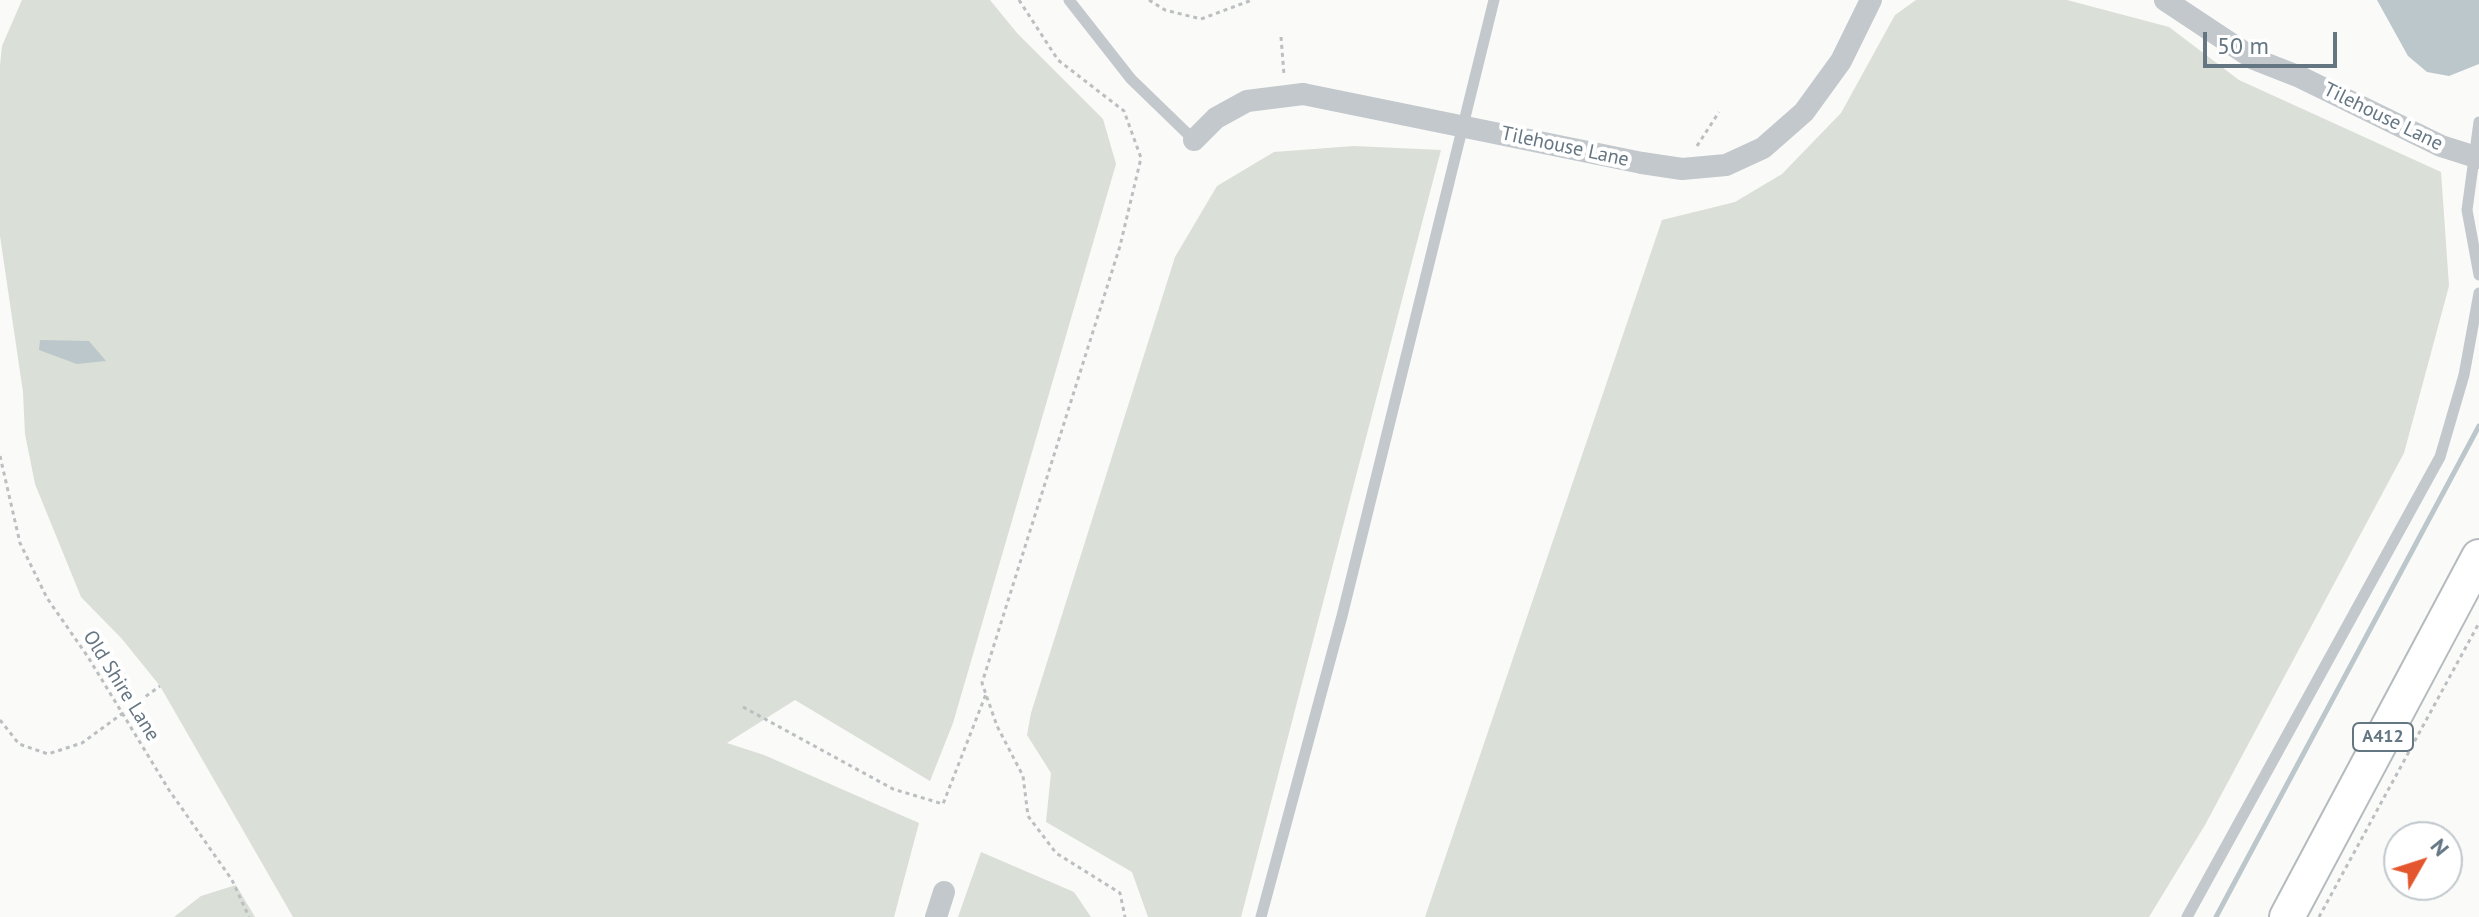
<!DOCTYPE html>
<style>
body{margin:0}
#map{position:relative;width:2479px;height:917px;overflow:hidden;background:#fafaf8;font-family:"PT Sans",sans-serif}
canvas{display:block}
.north{position:absolute;left:2383px;top:821px;width:80px;height:80px;box-sizing:border-box;background:#fff;border:2px solid #c1c8cd;border-radius:50%;rotate:51deg;font-size:22px;font-weight:700;line-height:32px;text-align:center;color:#657683}
.north::after{content:'';display:block;margin:auto;width:28px;height:36px;background:#e4572e;clip-path:polygon(50% 0,100% 100%,50% 72%,0 100%)}
.scale{position:absolute;left:2203px;top:32px;width:134px;height:36px;box-sizing:border-box;border:4px solid #657683;border-top:0;padding-left:10px;font-size:24px;line-height:28px;white-space:nowrap;color:#657683;-webkit-text-stroke:6px #fff;paint-order:stroke}
</style>
<div id="map">
<canvas width="2479" height="917"></canvas>
<div class="north">N</div>
<div class="scale">50 m</div>
</div>
<script>
const context = document.querySelector('canvas').getContext('2d');
context.lineJoin = 'round';
function paint(path, color) {
  context.fillStyle = color;
  context.fill(path, 'evenodd');
}
function poly(rows) {
  const path = new Path2D();
  for (const r of rows) {
    path.moveTo(r[0], r[1]);
    for (let i = 2; i < r.length; i += 2) path.lineTo(r[i], r[i + 1]);
  }
  return path;
}
function trace(path, color, width, dash) {
  context.strokeStyle = color;
  context.lineWidth = width;
  context.lineCap = dash ? 'butt' : 'round';
  context.setLineDash(dash || []);
  context.stroke(path);
}
function write(font, color, halo, rows, align = 'center') {
  context.font = font + ' "PT Sans",sans-serif';
  context.lineWidth = 8;
  context.setLineDash([]);
  context.textBaseline = 'middle';
  context.strokeStyle = halo;
  context.fillStyle = color;
  for (const [text, x, y, turn = 0] of rows) {
    context.save();
    context.translate(x, y);
    context.rotate((+turn || 0) * Math.PI / 180);
    context.textAlign = isNaN(turn) ? turn : align;
    if (halo) context.strokeText(text, 0, 0);
    context.fillText(text, 0, 0);
    context.restore();
  }
}
paint(poly([
 [22,0,990,0,1017,33,1103,119,1116,164,953,723,930,781,795,700,727,743,764,755,919,823,894,917,293,917,160,686,122,639,81,597,35,484,25,434,23,392,0,236,0,65,2,46],
 [1916,0,2067,0,2169,27,2239,80,2441,172,2449,286,2404,453,2205,825,2149,917,1425,917,1662,220,1735,202,1782,174,1841,113,1895,15],
 [1354,146,1441,150,1241,917,1148,917,1132,872,1046,822,1051,773,1027,735,1031,713,1175,257,1217,186,1274,152],
 [981,852,1074,892,1091,917,958,917],
 [236,885,255,917,174,917,201,896]
]), '#dadfd7');
paint(poly([
 [2377,0,2479,0,2479,64,2449,76,2427,72,2408,56],
 [40,340,89,341,106,361,77,364,39,350]
]), '#bbc7cb');
trace(poly([
 [2216,917,2479,426]
]), '#bbc7cb', 5);
const primary = poly([
 [2287,917,2479,557]
]);
trace(primary, '#b5babe', 38);
trace(poly([
 [1019,0,1058,60,1124,111,1141,158,1120,246,982,683,997,726,1023,776,1028,816,1056,853,1120,893,1125,917],
 [1149,0,1165,10,1201,19,1252,0],
 [1281,37,1284,75],
 [1697,146,1719,112],
 [0,456,20,543,47,598,88,657,169,790,232,880,249,917],
 [743,707,893,789,943,804,986,694],
 [0,720,19,744,48,754,82,743,160,686],
 [2319,917,2479,623]
]), '#bbbfc2', 3, [4, 4]);
trace(poly([
 [1069,0,1131,79,1194,140],
 [2479,122,2467,210,2479,275],
 [1261,917,1342,616,1494,0],
 [2187,917,2440,457,2464,375,2479,293]
]), '#c3c8cc', 11);
trace(poly([
 [2165,0,2254,59,2300,77,2441,146,2479,158],
 [1194,140,1216,118,1247,101,1303,94],
 [1642,163,1682,169,1726,165,1763,148,1804,112,1841,61,1871,0],
 [936,917,944,892]
]), '#c3c8cc', 22);
trace(primary, '#fff', 34);
trace(poly([
 [1303,94,1642,163]
]), '#c3c8cc', 22);
for (const [x, y, w] of [
 [2383,737,60]
]) {
  const box = new Path2D();
  box.roundRect(x - w / 2, y - 14, w, 28, 6);
  context.fillStyle = '#fff';
  context.fill(box);
  trace(box, '#657683', 2);
}
write('bold 18px', '#657683', null, [
 ["A412",2383,737]
]);
write('20px', '#657683', '#fff', [
 ["Tilehouse Lane",2383,117,26],
 ["Tilehouse Lane",1565,147,12],
 ["Old Shire Lane",121,686,58]
]);
</script>
